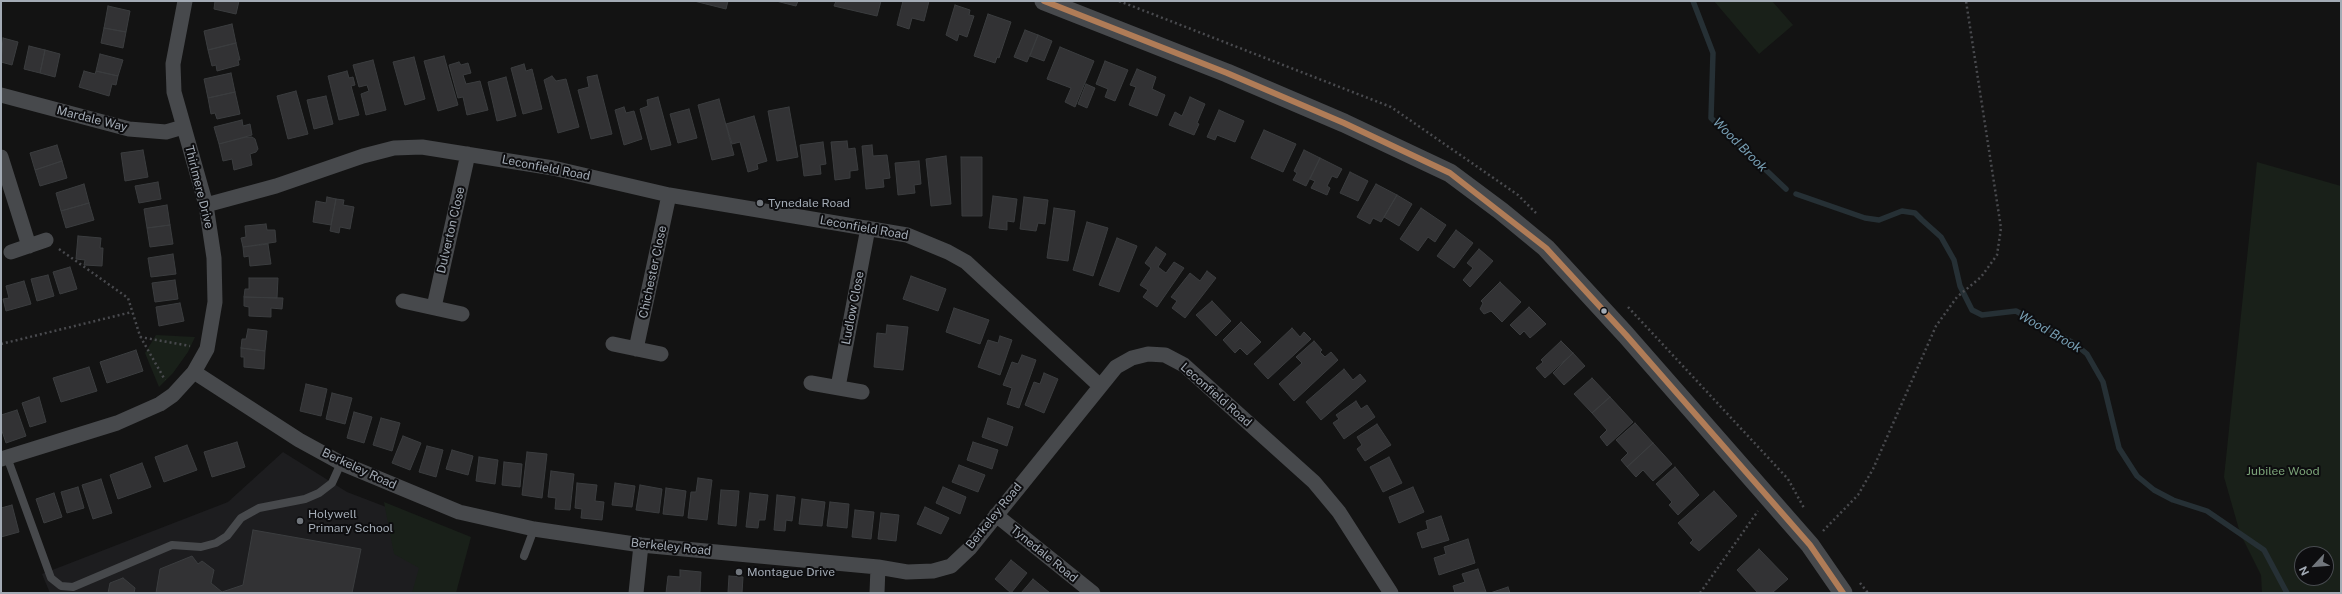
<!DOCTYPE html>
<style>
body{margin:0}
#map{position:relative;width:2342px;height:594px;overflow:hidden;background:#131313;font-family:"Public Sans",sans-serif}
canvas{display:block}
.frame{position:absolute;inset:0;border:2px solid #a3abb5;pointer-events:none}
.north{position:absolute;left:2294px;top:546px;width:40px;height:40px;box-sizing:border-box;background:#0d0d0f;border:1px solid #494c51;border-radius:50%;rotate:244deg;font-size:11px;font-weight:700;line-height:16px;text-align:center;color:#a3abb5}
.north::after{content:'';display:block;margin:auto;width:14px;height:18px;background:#71767c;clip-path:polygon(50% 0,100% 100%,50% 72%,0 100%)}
</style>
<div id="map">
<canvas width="2342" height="594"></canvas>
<div class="frame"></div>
<div class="north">N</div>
</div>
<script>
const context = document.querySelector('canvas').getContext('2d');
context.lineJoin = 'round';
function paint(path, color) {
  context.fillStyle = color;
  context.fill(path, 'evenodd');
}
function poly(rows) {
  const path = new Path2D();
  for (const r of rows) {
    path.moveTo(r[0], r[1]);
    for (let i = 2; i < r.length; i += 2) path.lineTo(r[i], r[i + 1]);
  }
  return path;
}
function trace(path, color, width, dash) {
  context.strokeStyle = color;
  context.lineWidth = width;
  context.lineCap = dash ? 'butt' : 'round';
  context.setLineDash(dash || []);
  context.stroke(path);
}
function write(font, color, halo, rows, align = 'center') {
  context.font = font + ' "Public Sans",sans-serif';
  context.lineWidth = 4;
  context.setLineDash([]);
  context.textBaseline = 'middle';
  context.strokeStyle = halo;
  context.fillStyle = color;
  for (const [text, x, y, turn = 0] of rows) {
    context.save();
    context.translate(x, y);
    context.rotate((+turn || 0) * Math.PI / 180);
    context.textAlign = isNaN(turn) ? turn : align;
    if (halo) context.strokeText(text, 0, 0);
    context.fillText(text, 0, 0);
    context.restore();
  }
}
paint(poly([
 [283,452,347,492,467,538,452,593,50,593,42,574,228,502]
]), '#1d1d1f');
paint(poly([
 [1714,1,1772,1,1793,25,1759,54],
 [2257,162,2341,186,2341,593,2262,593,2261,575,2240,533,2224,477],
 [2302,554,2326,554,2326,578,2302,578],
 [156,335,195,337,188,352,173,373,159,387,145,353],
 [384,502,471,537,456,593,412,593,419,568,394,554]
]), '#192019');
trace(poly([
 [1693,1,1713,53,1711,118,1786,189],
 [1796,194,1865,218,1879,220,1902,211,1915,213,1922,220,1941,237,1954,260,1960,286,1972,310,1982,315,2016,311,2075,344,2087,354,2103,382,2119,448,2137,476,2154,490,2173,500,2207,511,2264,550,2287,593]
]), '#263035', 5.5);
const building = poly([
 [215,1,239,1,236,14,214,9,215,1],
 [694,1,728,1,726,9,694,1],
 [776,1,798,1,796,6,776,1],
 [836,1,881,1,877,16,834,6,836,1],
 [903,1,929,1,924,21,912,18,909,29,897,25,903,1],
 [955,5,970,10,969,15,974,16,967,37,959,34,957,41,946,35,955,5],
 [108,6,130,11,126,32,104,28,108,6],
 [988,14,1011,22,999,58,997,57,995,63,974,56,988,14],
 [232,24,236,43,208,50,204,31,232,24],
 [104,28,126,32,123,48,101,43,104,28],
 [1025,30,1038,35,1027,62,1014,57,1025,30],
 [1038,35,1052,41,1044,61,1030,56,1038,35],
 [3,38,18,42,12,65,1,62,3,38],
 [236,43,240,60,238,60,239,65,217,71,216,65,212,66,208,50,236,43],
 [29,46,45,50,40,73,24,69,29,46],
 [1060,47,1094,61,1075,107,1065,102,1071,88,1047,79,1060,47],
 [45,50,60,54,55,77,40,73,45,50],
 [100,54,123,60,118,76,96,71,100,54],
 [444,56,458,105,438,111,424,61,444,56],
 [414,57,425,99,405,105,393,62,414,57],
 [373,60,386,110,366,115,361,94,369,91,367,85,359,87,353,65,373,60],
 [1105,61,1128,70,1115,101,1105,97,1108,89,1096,84,1105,61],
 [459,62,461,65,468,63,471,73,463,75,466,84,480,81,488,110,467,115,463,97,458,98,449,65,459,62],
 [524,64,526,71,532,69,542,109,523,114,511,68,524,64],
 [1137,69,1156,77,1152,89,1165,95,1157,116,1129,105,1136,87,1130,85,1137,69],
 [84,71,95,74,96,71,118,76,116,85,112,84,109,96,79,87,84,71],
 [347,71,349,78,353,77,355,85,351,86,359,115,339,120,328,76,347,71],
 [231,73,235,92,208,98,204,79,231,73],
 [597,75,612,134,591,139,578,90,589,87,587,77,597,75],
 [552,76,556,81,566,79,579,127,558,133,544,80,552,76],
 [506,77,516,116,497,121,488,82,506,77],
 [1086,84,1095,88,1087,108,1078,104,1086,84],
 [296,91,308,134,288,139,277,96,296,91],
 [235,92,240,114,217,119,215,113,211,114,208,98,235,92],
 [326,96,333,124,314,129,307,100,326,96],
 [658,97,671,145,651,150,640,109,648,106,647,100,658,97],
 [1190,97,1205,104,1197,123,1199,124,1194,135,1169,125,1175,112,1182,116,1190,97],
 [719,99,734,155,712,160,698,105,719,99],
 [624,107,626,113,634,111,642,139,624,145,615,110,624,107],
 [789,107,798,157,777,161,768,111,789,107],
 [689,109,697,138,678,143,670,114,689,109],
 [1219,110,1244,121,1235,142,1217,135,1215,140,1207,137,1219,110],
 [754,116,767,161,757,164,758,169,748,172,740,142,732,144,726,124,754,116],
 [242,120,243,126,250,124,252,135,219,144,214,127,242,120],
 [1264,130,1296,144,1283,172,1251,158,1264,130],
 [246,137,252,137,255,139,258,149,256,152,250,154,252,165,234,170,232,159,223,161,219,144,246,137],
 [847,141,848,149,855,148,858,170,850,171,850,178,835,180,831,142,847,141],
 [823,142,826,164,820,165,821,174,804,176,800,145,823,142],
 [57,145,62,161,35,170,30,153,57,145],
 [872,145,873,156,887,155,890,178,883,179,884,187,866,189,862,146,872,145],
 [143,150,148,177,125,181,121,153,143,150],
 [1304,150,1320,158,1306,186,1293,180,1297,173,1294,171,1304,150],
 [946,156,951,204,931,206,926,159,946,156],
 [961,157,982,157,982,216,962,216,961,157],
 [1320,158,1342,169,1337,178,1332,176,1327,186,1330,188,1327,195,1311,188,1315,181,1310,179,1320,158],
 [62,161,67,178,40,186,35,170,62,161],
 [919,161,921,184,914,185,915,193,898,195,895,163,919,161],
 [1350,172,1368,181,1358,201,1340,193,1350,172],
 [158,182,161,199,139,203,135,186,158,182],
 [84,184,89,203,61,211,56,193,84,184],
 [1376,184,1397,195,1381,222,1373,218,1370,224,1357,217,1376,184],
 [1397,195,1412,204,1399,226,1384,217,1397,195],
 [993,196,1017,199,1014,222,1007,221,1007,230,989,228,993,196],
 [327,197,336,199,331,225,313,222,316,201,326,203,327,197],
 [1024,197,1048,200,1045,224,1038,223,1036,231,1020,229,1024,197],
 [336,199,344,200,343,205,354,207,350,229,340,227,339,233,330,231,336,199],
 [89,203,94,220,66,228,61,211,89,203],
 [167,205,170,225,147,228,144,209,167,205],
 [1054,208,1075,211,1068,261,1047,258,1054,208],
 [1421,208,1446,225,1435,242,1428,237,1418,251,1400,239,1421,208],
 [1087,222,1108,228,1093,276,1073,270,1087,222],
 [266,224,267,230,275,230,276,242,243,247,241,238,246,237,245,226,266,224],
 [170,225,173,244,150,247,147,228,170,225],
 [1456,230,1473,243,1454,268,1437,256,1456,230],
 [78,236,101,238,100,248,103,248,102,266,84,265,85,260,76,259,78,236],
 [1117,238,1137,246,1119,292,1099,285,1117,238],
 [268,244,271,264,250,266,249,256,244,257,243,247,268,244],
 [1156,247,1166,254,1158,267,1166,273,1174,262,1184,268,1157,307,1143,297,1148,290,1140,285,1151,268,1145,263,1156,247],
 [1479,249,1493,261,1470,287,1463,280,1473,268,1467,263,1479,249],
 [173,254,176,274,151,277,148,258,173,254],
 [70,267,77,289,60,294,53,272,70,267],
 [1207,271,1216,278,1185,318,1172,308,1177,301,1171,297,1190,273,1200,281,1207,271],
 [48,275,54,296,37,301,31,279,48,275],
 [911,276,946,289,938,311,903,299,911,276],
 [249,278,278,278,277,298,244,297,245,289,249,289,249,278],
 [175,280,178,299,155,302,152,283,175,280],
 [24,281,31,304,6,311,3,299,9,298,6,286,24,281],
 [1500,282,1521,302,1502,322,1491,311,1484,314,1480,309,1483,303,1481,301,1500,282],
 [244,297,283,298,282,309,271,308,271,317,249,316,249,307,244,306,244,297],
 [1212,301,1231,321,1216,336,1196,315,1212,301],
 [180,303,184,321,159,326,156,307,180,303],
 [1529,307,1546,324,1530,338,1524,331,1520,335,1510,325,1529,307],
 [954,308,989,320,980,344,946,332,954,308],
 [1241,322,1261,342,1247,355,1240,348,1235,353,1223,340,1241,322],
 [887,325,908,327,903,370,874,367,877,333,886,334,887,325],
 [1292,328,1300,337,1304,332,1311,339,1268,379,1254,364,1292,328],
 [248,329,267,331,265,351,241,348,242,339,246,339,248,329],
 [1000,336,1012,340,1000,375,978,367,988,340,998,343,1000,336],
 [1314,341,1322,350,1320,352,1325,357,1331,352,1338,360,1294,401,1279,384,1302,363,1296,357,1314,341],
 [1561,341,1573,353,1545,378,1536,368,1543,362,1541,360,1561,341],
 [241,348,265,351,264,369,244,367,244,357,241,357,241,348],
 [136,350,143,371,107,383,100,362,136,350],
 [1573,353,1585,366,1564,385,1553,373,1573,353],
 [1022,355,1036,360,1019,408,1007,404,1012,388,1003,385,1012,362,1018,364,1022,355],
 [89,367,97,391,61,402,53,378,89,367],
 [1344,369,1353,380,1360,374,1366,381,1321,420,1306,402,1344,369],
 [1044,373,1058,379,1044,413,1025,405,1034,382,1040,384,1044,373],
 [1592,378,1610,397,1592,413,1574,394,1592,378],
 [306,384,327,389,321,416,300,411,306,384],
 [332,393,352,398,345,424,326,419,332,393],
 [39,397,46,422,30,427,22,403,39,397],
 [1610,397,1633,422,1607,446,1600,437,1607,430,1592,413,1610,397],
 [1356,401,1361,409,1367,405,1375,417,1344,439,1333,423,1339,419,1336,415,1356,401],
 [17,410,26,436,6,443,1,428,1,415,17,410],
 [354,412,372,417,364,443,347,438,354,412],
 [381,418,400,423,392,451,373,445,381,418],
 [988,418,1013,427,1007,446,982,437,988,418],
 [1635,423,1653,443,1627,467,1621,460,1628,453,1616,440,1635,423],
 [1377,424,1391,445,1365,461,1357,449,1362,445,1357,437,1377,424],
 [403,436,421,443,410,470,392,463,403,436],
 [237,442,245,467,212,477,204,452,237,442],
 [973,442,998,450,992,469,967,460,973,442],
 [1653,443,1672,464,1653,481,1643,470,1636,477,1627,467,1653,443],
 [187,445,197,470,164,482,155,457,187,445],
 [427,446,443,450,436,477,419,472,427,446],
 [452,450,473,456,468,475,446,469,452,450],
 [527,452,547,454,542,498,522,495,527,452],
 [479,457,498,460,495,484,476,481,479,457],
 [1389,457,1402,483,1383,492,1370,467,1389,457],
 [504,462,522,464,520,487,502,485,504,462],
 [142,463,151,487,118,499,110,475,142,463],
 [959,465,985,475,978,492,952,482,959,465],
 [1675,467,1699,495,1678,515,1669,505,1672,502,1656,484,1675,467],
 [551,471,574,474,570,510,555,509,556,498,548,497,551,471],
 [698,478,712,480,707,520,688,518,691,492,696,492,698,478],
 [101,479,112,513,93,519,82,485,101,479],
 [577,483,597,485,595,501,604,502,602,520,581,518,582,509,575,508,577,483],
 [615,483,635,486,632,507,612,505,615,483],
 [640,485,662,489,659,513,636,510,640,485],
 [78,487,84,508,67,513,61,492,78,487],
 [943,487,966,497,960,514,936,503,943,487],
 [1413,487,1424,512,1399,523,1389,497,1413,487],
 [666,488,686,491,683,516,663,514,666,488],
 [721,490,739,491,736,526,718,524,721,490],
 [1714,491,1737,516,1699,551,1690,543,1693,540,1678,523,1714,491],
 [54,493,62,517,44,523,36,499,54,493],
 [750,493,768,495,765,520,759,520,758,528,746,527,750,493],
 [777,495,795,497,792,521,786,520,785,531,774,530,777,495],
 [802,499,825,502,822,526,799,524,802,499],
 [830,502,849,504,847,528,827,526,830,502],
 [12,505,19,532,1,537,1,508,12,505],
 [925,507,949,518,941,534,917,524,925,507],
 [855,510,874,512,871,539,852,537,855,510],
 [881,513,899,515,896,541,878,539,881,513],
 [1441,516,1449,540,1422,548,1417,533,1428,529,1426,521,1441,516],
 [253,530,361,549,352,593,156,593,160,569,192,556,198,564,202,561,214,570,211,583,222,592,243,585,253,530],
 [1468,539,1475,563,1439,575,1434,558,1446,554,1444,547,1468,539],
 [1759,549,1788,579,1772,593,1758,593,1737,570,1759,549],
 [1011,560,1027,573,1011,593,995,579,1011,560],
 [1478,569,1486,592,1455,593,1453,586,1465,582,1462,574,1478,569],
 [680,570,701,572,700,592,666,593,668,576,680,577,680,570],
 [729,576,743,577,742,593,728,592,729,576],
 [123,578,135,588,134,593,108,593,110,583,123,578],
 [1033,579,1050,593,1021,593,1033,579],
 [1508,587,1510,593,1490,593,1508,587]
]);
paint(building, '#323234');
trace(building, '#3b3d3f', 1);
trace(poly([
 [1119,1,1391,107,1518,195,1536,213],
 [59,249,128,298,140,336,165,380],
 [1628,307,1788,479,1804,508],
 [140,337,190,346],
 [1,344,132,312],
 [1823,531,1858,495,1873,469,1936,326,1957,297,1981,277,1997,255,2001,228,1966,1],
 [1860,583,1868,593],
 [1700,593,1758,511]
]), '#494a4e', 2.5, [2, 3]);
trace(poly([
 [7,457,51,578,61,586,73,587,172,545,201,547,216,543,227,536,241,518,259,508,305,499,319,493,332,483,341,463],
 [524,556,534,529]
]), '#47494c', 8);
trace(poly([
 [1,95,129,129,166,132,183,127],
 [1,157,29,246],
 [206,205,276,186,363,156,394,148,422,147,553,168,669,195,907,235,948,252,966,262,1100,386],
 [11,252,46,240],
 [403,301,462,314],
 [434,307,468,154],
 [613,344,661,354],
 [636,349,669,195],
 [194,372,299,440,341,463,459,512,534,529,641,545,878,567,907,572,933,571,951,566,970,548,1116,367,1132,358,1148,354,1165,355,1184,365,1314,482,1339,512,1391,593],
 [811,383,862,392],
 [838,387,868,228],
 [1,459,117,423,160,404,173,395,194,372,207,349,215,302,214,258,206,205,174,92,173,64,185,1],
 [996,515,1093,593],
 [636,593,641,545],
 [877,593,878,567]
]), '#47494c', 15);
trace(poly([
 [1044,1,1227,73,1344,123,1450,173,1501,211,1546,248,1626,335,1810,545,1843,593]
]), '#47494c', 19);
trace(poly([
 [1044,1,1227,73,1344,123,1450,173,1546,248,1626,335,1810,545,1843,593]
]), '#b07c57', 6);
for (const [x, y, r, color] of [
 [760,203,4,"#71767c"],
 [1604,311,3.5,"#a3abb5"],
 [300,521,4,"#71767c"],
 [739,572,4,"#71767c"]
]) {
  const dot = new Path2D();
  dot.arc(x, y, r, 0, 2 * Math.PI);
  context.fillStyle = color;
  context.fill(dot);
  trace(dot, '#0d0d0f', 1.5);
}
write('12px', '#a3abb5', '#0d0d0f', [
 ["Mardale Way",92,119,14],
 ["Leconfield Road",546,168,11],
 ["Thirlmere Drive",199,187,76],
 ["Leconfield Road",864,228,10],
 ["Dulverton Close",451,230,-77],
 ["Chichester Close",653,272,-78],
 ["Ludlow Close",853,308,-79],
 ["Leconfield Road",1216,395,41],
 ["Berkeley Road",359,469,25],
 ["Berkeley Road",994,516,-51],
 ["Berkeley Road",671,547,6],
 ["Tynedale Road",1044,554,39]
]);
write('12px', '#a3abb5', '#0d0d0f', [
 ["Tynedale Road",768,203],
 ["Holywell",308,514],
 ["Primary School",308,528],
 ["Montague Drive",747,572]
], 'left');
write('12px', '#7ba278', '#0d0d0f', [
 ["Jubilee Wood",2283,471]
]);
write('italic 13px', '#779eb3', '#0d0d0f', [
 ["Wood Brook",1740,145,45],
 ["Wood Brook",2050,332,30]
]);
</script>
